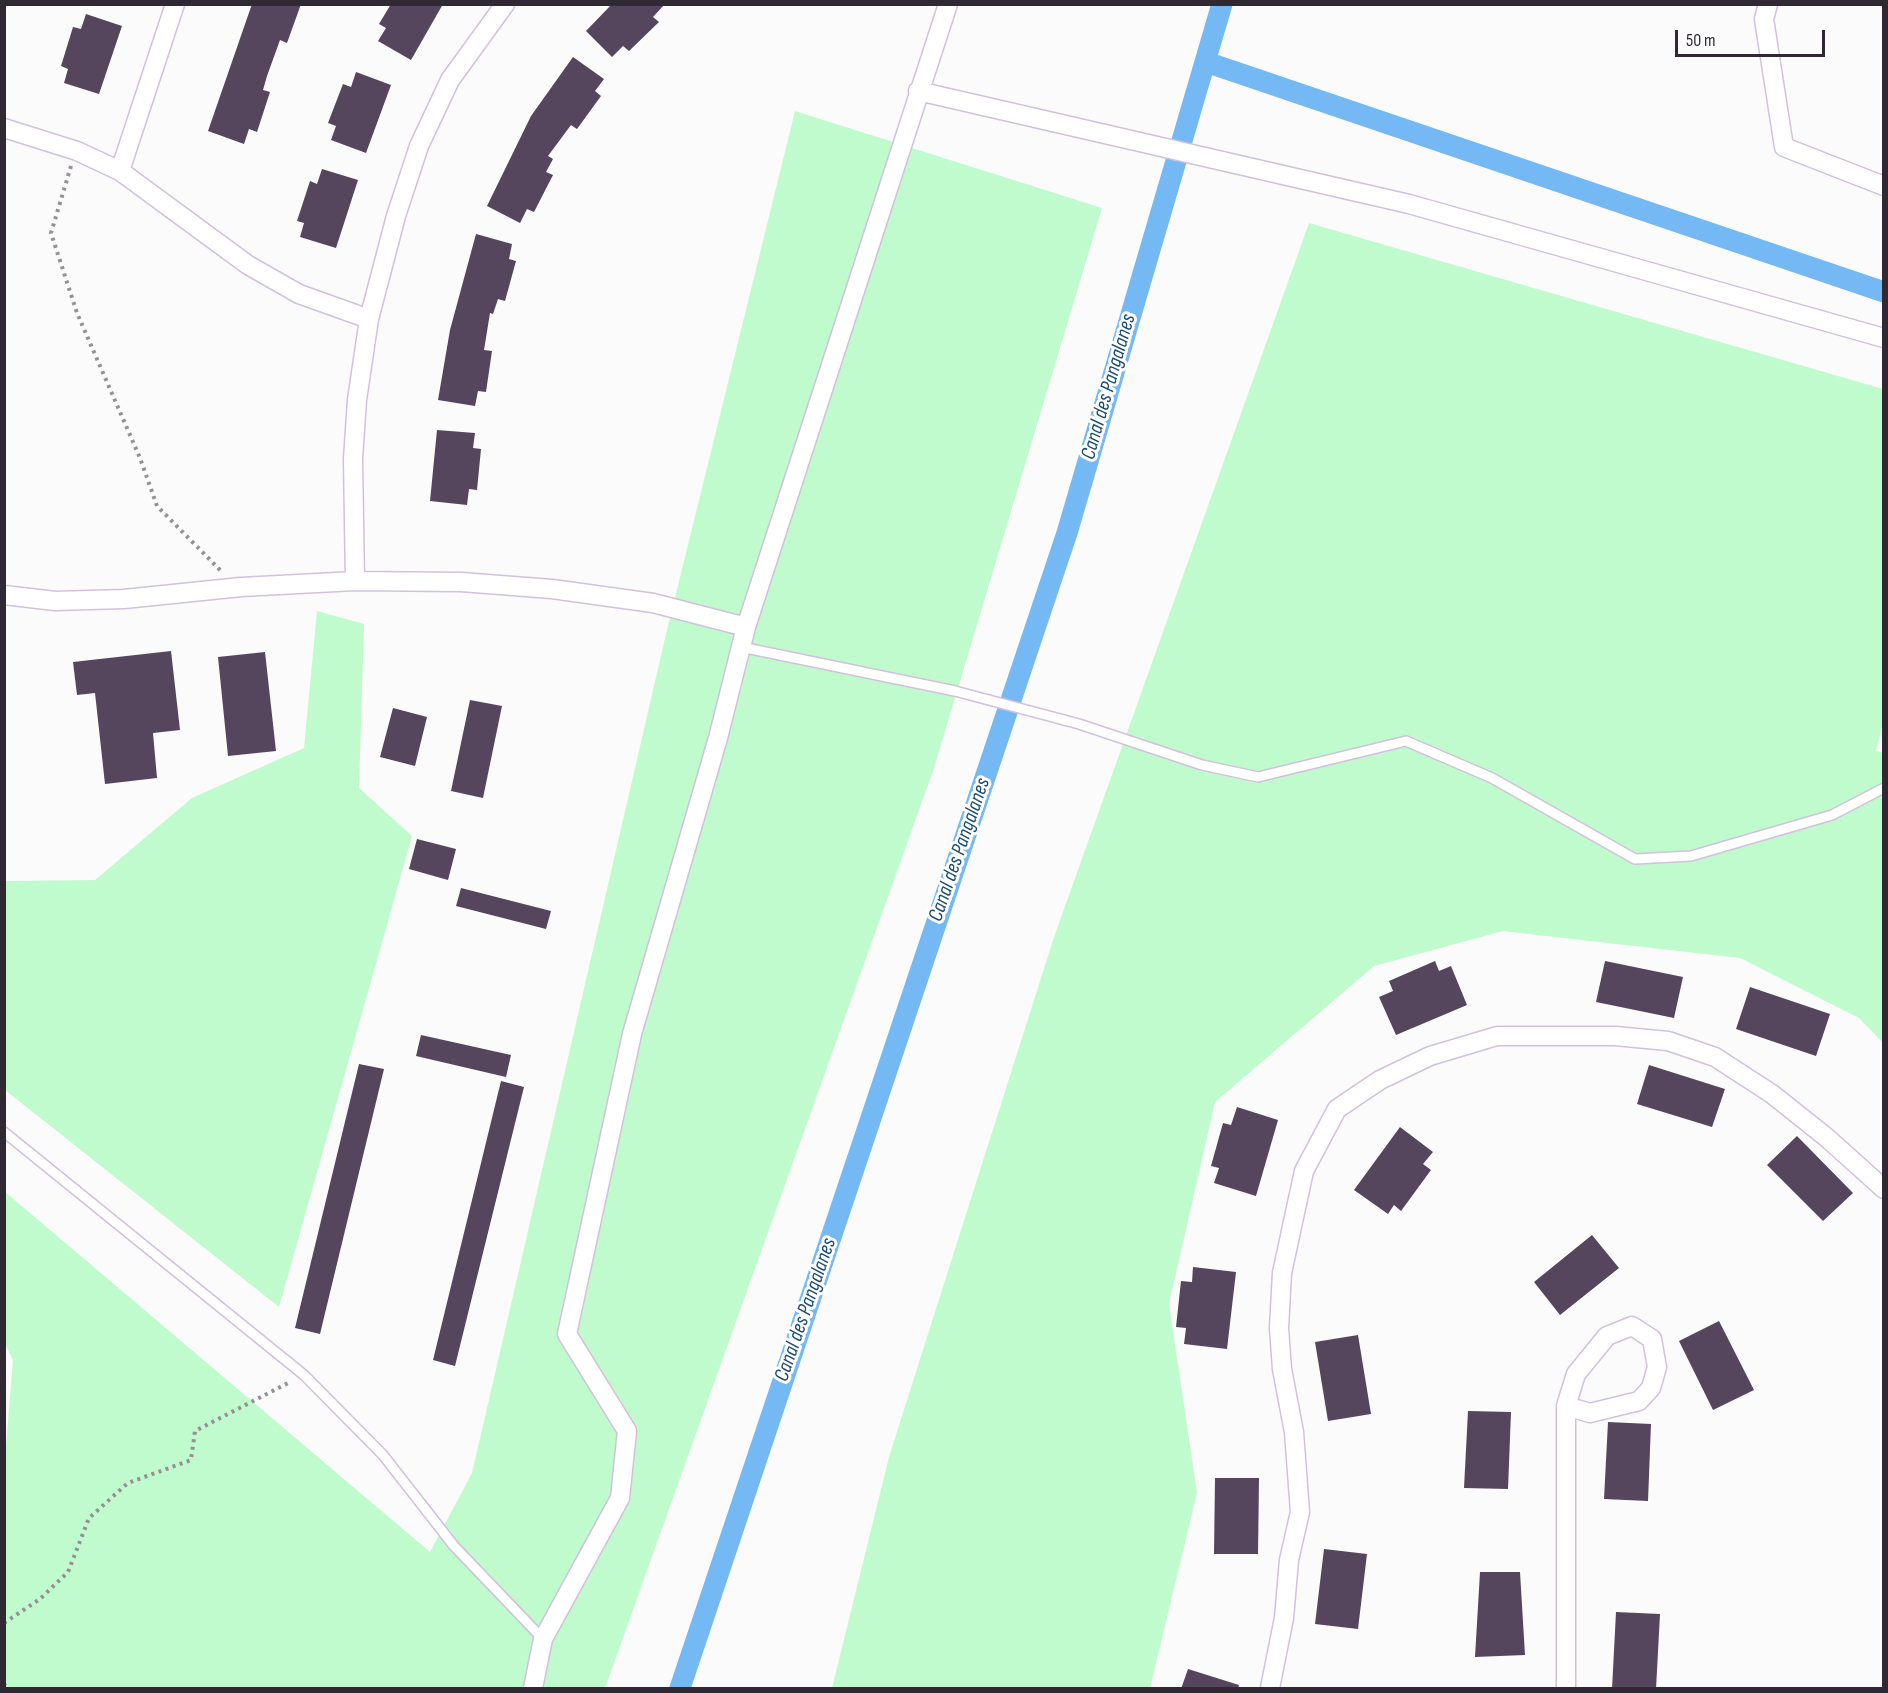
<!DOCTYPE html>
<style>
body{margin:0}
#map{position:relative;width:1888px;height:1693px;overflow:hidden;background:#fbfbfb;font-family:"Sofia Sans Condensed",sans-serif}
canvas{display:block}
.frame{position:absolute;inset:0;border:6px solid #302934;pointer-events:none}
.scale{position:absolute;left:1675px;top:30px;width:150px;height:27px;box-sizing:border-box;border:3px solid #302934;border-top:0;padding-left:8px;font-size:18px;line-height:21px;white-space:nowrap;color:#302934;-webkit-text-stroke:4px #fff;paint-order:stroke}
</style>
<div id="map">
<canvas width="1888" height="1693"></canvas>
<div class="frame"></div>
<div class="scale">50 m</div>
</div>
<script>
const context = document.querySelector('canvas').getContext('2d');
context.lineJoin = 'round';
function paint(path, color) {
  context.fillStyle = color;
  context.fill(path, 'evenodd');
}
function poly(rows) {
  const path = new Path2D();
  for (const r of rows) {
    path.moveTo(r[0], r[1]);
    for (let i = 2; i < r.length; i += 2) path.lineTo(r[i], r[i + 1]);
  }
  return path;
}
function trace(path, color, width, dash) {
  context.strokeStyle = color;
  context.lineWidth = width;
  context.lineCap = dash ? 'butt' : 'round';
  context.setLineDash(dash || []);
  context.stroke(path);
}
function write(font, color, halo, rows, align = 'center') {
  context.font = font + ' "Sofia Sans Condensed",sans-serif';
  context.lineWidth = 6;
  context.setLineDash([]);
  context.textBaseline = 'middle';
  context.strokeStyle = halo;
  context.fillStyle = color;
  for (const [text, x, y, turn = 0] of rows) {
    context.save();
    context.translate(x, y);
    context.rotate((+turn || 0) * Math.PI / 180);
    context.textAlign = isNaN(turn) ? turn : align;
    if (halo) context.strokeText(text, 0, 0);
    context.fillText(text, 0, 0);
    context.restore();
  }
}
paint(poly([
 [795,111,1102,208,934,768,605,1688,5,1688,4,1470,13,1360,5,1344,4,1191,430,1552,472,1473,666,634],
 [1309,223,1883,389,1884,719,1876,751,1884,753,1883,1043,1859,1018,1740,958,1503,931,1374,966,1215,1102,1169,1304,1197,1493,1150,1688,832,1688,889,1457,1054,937],
 [317,611,364,624,359,788,412,836,279,1307,5,1090,5,881,95,880,192,798,304,748]
]), '#c0fbcd');
trace(poly([
 [1206,62,1884,292],
 [680,1688,1067,533,1222,4]
]), '#75b9f4', 21);
paint(poly([
 [252,4,301,4,287,43,280,40,267,76,263,90,270,92,257,132,249,129,244,144,208,131],
 [391,4,443,4,411,60,378,41,386,28,379,24],
 [612,4,665,4,653,17,659,22,629,51,623,46,612,57,586,31],
 [86,14,122,26,99,94,64,83,68,69,61,66,73,27,81,29],
 [573,57,604,79,595,91,601,96,577,129,571,125,548,156,553,159,546,172,553,175,534,212,527,209,520,223,487,206,531,116],
 [356,72,391,85,366,153,331,140,336,126,328,123,343,84,351,87],
 [322,169,358,180,336,248,300,237,304,223,297,221,310,181,317,184],
 [476,234,512,244,509,259,516,261,505,301,498,299,493,314,490,313,484,350,492,351,486,392,478,391,475,406,438,400,450,330],
 [437,430,475,433,473,448,481,449,477,490,469,489,467,505,430,501],
 [171,651,180,730,153,733,157,778,105,784,95,693,77,695,73,662],
 [265,652,276,751,228,756,218,657],
 [470,700,502,706,483,798,451,791],
 [393,708,427,717,415,766,380,757],
 [417,839,456,849,448,880,409,869],
 [461,888,551,911,546,929,456,906],
 [1435,961,1439,971,1451,966,1467,1005,1396,1035,1379,997,1393,991,1389,981],
 [1605,961,1683,977,1674,1018,1596,1002],
 [1750,987,1830,1014,1816,1056,1736,1029],
 [421,1035,511,1055,506,1077,416,1056],
 [359,1064,384,1069,320,1334,295,1328],
 [1649,1065,1725,1089,1712,1127,1637,1104],
 [501,1081,524,1087,455,1366,433,1360],
 [1237,1107,1278,1120,1256,1196,1214,1183,1219,1168,1211,1166,1223,1123,1231,1125],
 [1400,1127,1433,1152,1423,1164,1431,1170,1401,1211,1394,1205,1388,1214,1354,1190],
 [1797,1136,1853,1193,1823,1221,1767,1165],
 [1592,1235,1619,1268,1560,1315,1534,1282],
 [1193,1267,1236,1272,1227,1349,1184,1344,1186,1328,1176,1327,1181,1281,1192,1282],
 [1719,1321,1754,1390,1713,1410,1679,1341],
 [1358,1335,1371,1414,1328,1421,1315,1342],
 [1468,1411,1511,1412,1508,1489,1464,1488],
 [1608,1422,1651,1424,1648,1501,1604,1499],
 [1215,1478,1259,1478,1258,1554,1214,1554],
 [1324,1549,1367,1554,1358,1629,1315,1624],
 [1480,1572,1520,1572,1525,1655,1475,1657],
 [1616,1612,1660,1614,1656,1689,1612,1689],
 [1188,1669,1239,1685,1238,1689,1181,1689]
]), '#55465d');
const service = poly([
 [741,647,955,691,1079,724,1202,765,1258,777,1406,741,1492,778,1635,859,1691,856,1832,815,1884,788],
 [4,1132,304,1375,383,1455,454,1546,543,1639]
]);
const minor = poly([
 [1768,4,1764,19,1784,147,1884,186],
 [918,91,1409,204,1884,338],
 [4,128,77,151,120,171,175,4],
 [120,171,248,265,299,294,369,319,396,216,419,146,450,80,505,4],
 [355,581,353,459,357,400,369,319],
 [4,595,55,601,124,599,241,587,355,581,461,582,552,589,653,603,746,627,718,738,632,1034,567,1334,627,1431,620,1498,543,1639,533,1688],
 [746,627,948,4],
 [1270,1688,1284,1618,1289,1560,1300,1512,1294,1432,1282,1369,1279,1328,1282,1273,1304,1171,1337,1109,1380,1080,1430,1056,1497,1036,1615,1036,1668,1041,1715,1057,1772,1094,1826,1137,1884,1189],
 [1566,1688,1566,1406,1576,1374,1607,1336,1632,1326,1652,1339,1657,1367,1651,1388,1639,1401,1590,1413,1566,1406]
]);
trace(service, '#d2c1dc', 12);
trace(minor, '#d2c1dc', 21);
trace(poly([
 [71,166,51,233,77,313,140,458,157,506,221,571],
 [4,1623,40,1599,68,1572,89,1518,128,1483,191,1460,195,1431,290,1382],
 [4,1683,6,1688]
]), '#949096', 4, [3, 4.5]);
trace(service, '#fff', 9);
trace(minor, '#fff', 18);
write('italic 21px', '#1b4c73', '#fff', [
 ["Canal des Pangalanes",1109,387,-74],
 ["Canal des Pangalanes",960,850,-71],
 ["Canal des Pangalanes",806,1310,-71]
]);
</script>
